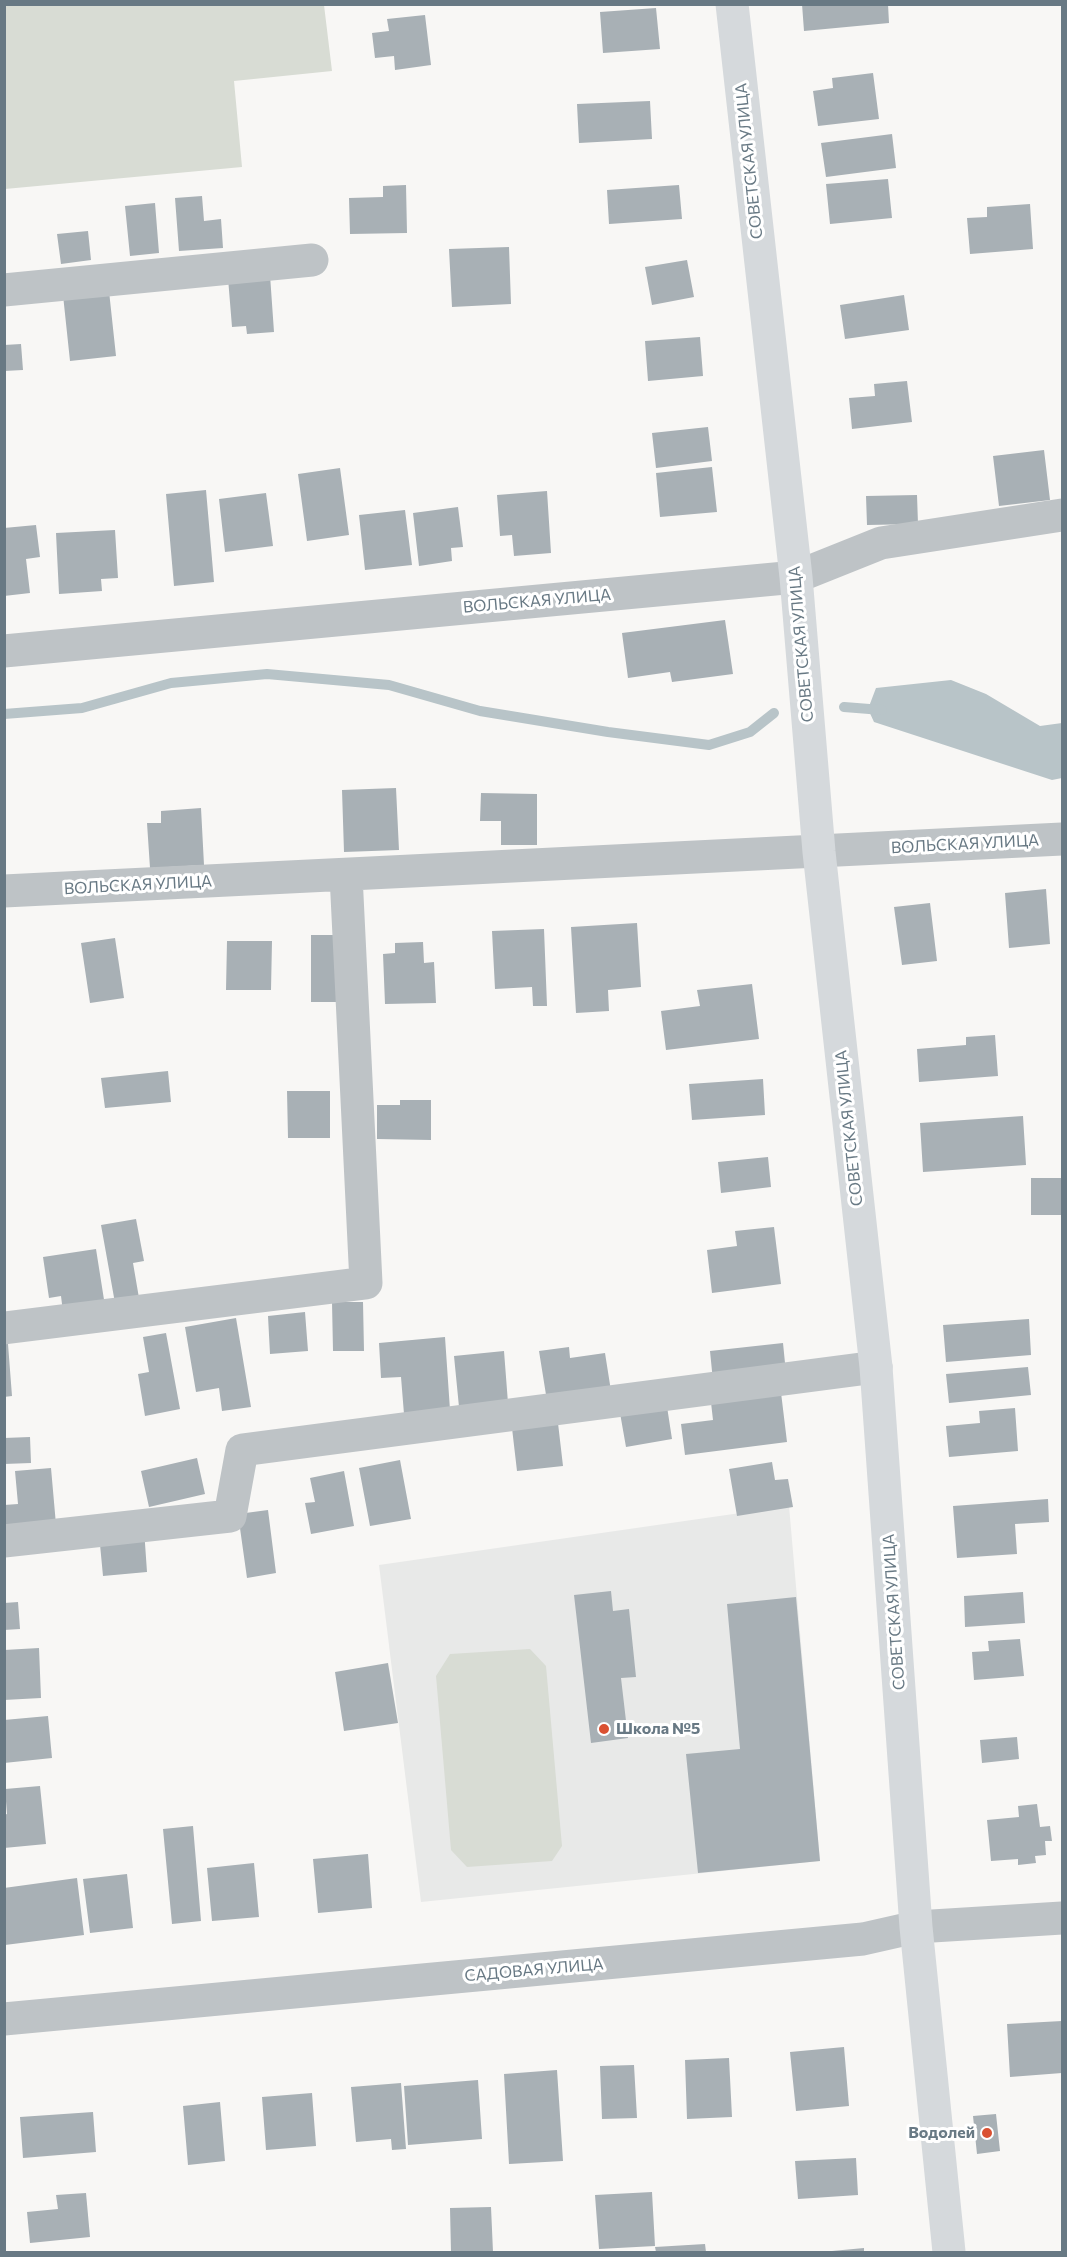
<!DOCTYPE html>
<meta charset="utf-8">
<style>
body{margin:0}
#map{position:relative;width:1067px;height:2257px;overflow:hidden;background:#f8f7f5;font-family:Commissioner,sans-serif}
canvas{display:block}
.frame{position:absolute;inset:0;border:6px solid #687984;pointer-events:none}
</style>
<div id="map">
<canvas width="1067" height="2257"></canvas>
<div class="frame"></div>
</div>
<script>
const context = document.querySelector('canvas').getContext('2d');
context.lineJoin = 'round';
function paint(path, color) {
  context.fillStyle = color;
  context.fill(path, 'evenodd');
}
function poly(rows) {
  const path = new Path2D();
  for (const r of rows) {
    path.moveTo(r[0], r[1]);
    for (let i = 2; i < r.length; i += 2) path.lineTo(r[i], r[i + 1]);
  }
  return path;
}
function trace(path, color, width, dash) {
  context.strokeStyle = color;
  context.lineWidth = width;
  context.lineCap = dash ? 'butt' : 'round';
  context.setLineDash(dash || []);
  context.stroke(path);
}
function write(font, color, halo, rows, align = 'center') {
  context.font = font + ' Commissioner,sans-serif';
  context.lineWidth = 6;
  context.setLineDash([]);
  context.textBaseline = 'middle';
  context.strokeStyle = halo;
  context.fillStyle = color;
  for (const [text, x, y, turn = 0] of rows) {
    context.save();
    context.translate(x, y);
    context.rotate((+turn || 0) * Math.PI / 180);
    context.textAlign = isNaN(turn) ? turn : align;
    if (halo) context.strokeText(text, 0, 0);
    context.fillText(text, 0, 0);
    context.restore();
  }
}
paint(poly([
 [789,1506,820,1861,421,1902,379,1565]
]), '#e8e9e8');
paint(poly([
 [5,4,324,5,332,71,234,81,242,167,5,189],
 [530,1649,546,1666,562,1846,552,1861,467,1867,451,1850,436,1676,450,1654]
]), '#d8dcd4');
paint(poly([
 [951,680,986,694,1040,726,1062,723,1062,778,1052,780,874,722,868,709,876,688]
]), '#b8c4c8');
trace(poly([
 [844,707,882,710],
 [4,714,82,708,171,683,267,674,389,685,480,711,608,732,709,745,750,732,774,713]
]), '#b8c4c8', 10);
paint(poly([
 [802,4,888,4,889,23,804,31],
 [656,8,660,49,603,53,600,12],
 [425,15,431,65,395,70,394,56,375,58,372,33,389,31,387,19],
 [873,73,879,119,818,126,813,91,833,88,832,78],
 [650,101,652,139,579,143,577,104],
 [892,134,896,168,826,177,821,143],
 [888,179,892,218,830,224,826,184],
 [406,185,407,233,350,234,349,198,383,197,383,186],
 [679,185,682,219,609,224,607,190],
 [202,196,204,221,221,219,223,248,179,251,175,198],
 [155,203,159,253,130,256,125,206],
 [1030,204,1033,249,970,254,967,218,987,217,987,207],
 [88,231,91,260,61,264,57,234],
 [509,247,511,304,452,307,449,249],
 [687,260,694,297,652,305,645,267],
 [270,275,274,332,247,334,246,326,232,327,228,278],
 [109,291,116,356,70,361,63,295],
 [904,295,909,330,845,339,840,305],
 [700,337,703,376,648,381,645,341],
 [21,344,23,370,4,371,4,345],
 [907,381,912,422,852,429,849,398,875,396,874,384],
 [708,427,712,461,656,468,652,433],
 [1044,450,1050,500,999,506,993,456],
 [712,467,717,512,660,517,656,473],
 [340,468,349,535,307,541,298,474],
 [206,490,214,582,174,586,166,494],
 [547,491,551,553,514,556,512,535,500,536,497,495],
 [266,493,273,546,225,552,219,499],
 [917,495,918,524,867,525,866,496],
 [458,507,463,547,451,548,452,561,419,566,413,513],
 [405,510,412,565,365,570,359,515],
 [36,525,40,557,26,559,30,593,4,596,4,528],
 [115,530,118,578,101,579,102,591,59,594,56,533],
 [725,620,733,674,672,682,670,672,628,678,622,633],
 [396,788,399,850,344,852,342,790],
 [481,793,537,794,537,845,501,845,501,821,480,821],
 [201,808,204,865,150,868,147,823,161,823,161,811],
 [1046,889,1050,944,1009,948,1005,893],
 [930,903,937,961,902,965,894,907],
 [637,923,641,987,608,990,609,1011,576,1013,571,927],
 [544,929,547,1006,533,1006,532,987,495,989,492,931],
 [311,935,347,935,347,1002,311,1002],
 [115,938,124,998,90,1003,81,943],
 [227,941,272,941,271,990,226,990],
 [423,942,424,963,434,962,436,1003,385,1004,383,954,395,953,395,943],
 [752,984,759,1039,666,1050,661,1011,700,1006,697,990],
 [995,1035,998,1076,919,1082,917,1049,966,1045,966,1037],
 [168,1071,171,1102,105,1108,101,1078],
 [763,1079,765,1115,692,1120,689,1084],
 [287,1091,330,1091,330,1138,288,1138],
 [400,1100,431,1100,431,1140,377,1139,377,1105,400,1105],
 [1023,1116,1026,1165,923,1172,920,1123],
 [768,1157,771,1187,721,1193,718,1162],
 [1031,1178,1062,1178,1062,1215,1031,1215],
 [136,1219,144,1261,133,1263,139,1298,115,1303,101,1225],
 [774,1227,781,1284,712,1293,707,1250,737,1246,735,1231],
 [96,1249,105,1306,63,1312,61,1296,49,1298,43,1257],
 [332,1302,363,1302,364,1351,333,1351],
 [305,1312,308,1351,270,1354,268,1316],
 [236,1318,251,1407,222,1411,219,1388,196,1392,185,1327],
 [1029,1319,1031,1355,946,1362,943,1325],
 [166,1333,180,1409,145,1416,138,1374,149,1372,143,1337],
 [445,1337,450,1410,404,1414,401,1377,381,1378,379,1343],
 [783,1343,786,1373,713,1381,710,1351],
 [4,1344,8,1344,12,1396,4,1397],
 [569,1347,570,1358,605,1353,611,1391,547,1401,539,1351],
 [504,1351,508,1403,459,1407,454,1356],
 [1028,1367,1031,1395,949,1403,946,1374],
 [779,1376,787,1442,685,1455,681,1424,713,1420,709,1385],
 [664,1387,672,1439,626,1447,617,1396],
 [556,1406,563,1466,517,1471,510,1411],
 [1015,1408,1018,1451,949,1457,946,1426,980,1423,979,1411],
 [30,1437,31,1463,4,1464,4,1438],
 [197,1458,205,1494,149,1507,141,1471],
 [400,1460,411,1519,370,1526,359,1468],
 [772,1462,775,1480,788,1479,793,1507,737,1516,729,1469],
 [51,1468,57,1536,4,1540,4,1505,18,1504,15,1471],
 [344,1471,354,1526,311,1534,305,1503,315,1502,310,1478],
 [1048,1499,1049,1522,1015,1524,1017,1554,957,1558,953,1506],
 [268,1510,276,1573,247,1578,238,1514],
 [144,1529,147,1572,103,1576,99,1534],
 [611,1591,613,1611,629,1609,636,1677,621,1678,628,1738,591,1743,574,1595],
 [1023,1592,1025,1623,965,1627,964,1596],
 [796,1597,820,1861,698,1873,686,1754,740,1749,727,1604],
 [18,1602,20,1629,4,1630,4,1603],
 [1020,1639,1024,1676,974,1680,972,1652,989,1651,988,1641],
 [39,1648,41,1698,4,1700,4,1650],
 [388,1663,398,1723,344,1731,335,1672],
 [48,1716,52,1758,4,1763,4,1720],
 [1017,1737,1019,1759,982,1763,980,1740],
 [40,1786,46,1844,4,1848,4,1815,7,1814,5,1789],
 [1037,1804,1040,1827,1050,1826,1052,1841,1045,1841,1046,1855,1035,1856,1036,1863,1018,1865,1018,1859,991,1861,987,1820,1019,1817,1018,1806],
 [193,1826,201,1921,172,1924,163,1829],
 [368,1854,372,1908,318,1913,313,1859],
 [254,1863,259,1917,212,1921,207,1868],
 [127,1874,133,1928,90,1933,83,1879],
 [77,1878,84,1935,5,1945,4,1888],
 [1062,2021,1062,2073,1010,2077,1007,2024],
 [844,2047,849,2106,796,2111,790,2052],
 [729,2058,732,2117,687,2119,685,2060],
 [634,2065,637,2118,602,2119,600,2066],
 [557,2070,563,2161,509,2164,504,2074],
 [478,2080,482,2139,408,2145,404,2086],
 [401,2083,406,2149,392,2150,391,2139,356,2142,351,2087],
 [312,2093,316,2146,266,2150,262,2097],
 [220,2102,225,2161,188,2165,183,2106],
 [93,2112,96,2152,23,2158,20,2117],
 [996,2114,1000,2151,977,2154,973,2116],
 [856,2158,858,2195,798,2199,795,2161],
 [652,2192,655,2246,599,2249,595,2195],
 [86,2193,90,2237,30,2243,27,2212,58,2209,56,2195],
 [491,2207,493,2252,451,2252,450,2208],
 [705,2244,706,2252,656,2252,655,2247],
 [864,2248,864,2252,832,2252,832,2251]
]), '#a8b0b5');
trace(poly([
 [4,290,312,260],
 [4,651,796,577,881,543,1062,515],
 [4,891,1062,839],
 [4,1328,366,1283,346,875],
 [4,1541,230,1516,242,1450,876,1367],
 [4,2019,863,1939,916,1927,1062,1918]
]), '#bec3c6', 33);
trace(poly([
 [732,4,796,577,819,852,876,1367,916,1927,949,2252]
]), '#d5d9dc', 33);
for (const [x, y, r, color] of [
 [604,1729,6,"#da5132"],
 [987,2133,6,"#da5132"]
]) {
  const dot = new Path2D();
  dot.arc(x, y, r, 0, 2 * Math.PI);
  context.fillStyle = color;
  context.fill(dot);
  trace(dot, '#fff', 2);
}
write('16px', '#687984', '#fff', [
 ["СОВЕТСКАЯ УЛИЦА",749,161,-96],
 ["ВОЛЬСКАЯ УЛИЦА",537,601,-5],
 ["СОВЕТСКАЯ УЛИЦА",801,644,-95],
 ["ВОЛЬСКАЯ УЛИЦА",965,844,-3],
 ["ВОЛЬСКАЯ УЛИЦА",138,885,-3],
 ["СОВЕТСКАЯ УЛИЦА",849,1128,-96],
 ["СОВЕТСКАЯ УЛИЦА",894,1612,-94],
 ["САДОВАЯ УЛИЦА",534,1970,-5]
]);
write('bold 16px', '#687984', '#fff', [
 ["Школа №5",616,1729],
 ["Водолей",975,2133,"right"]
], 'left');
</script>
